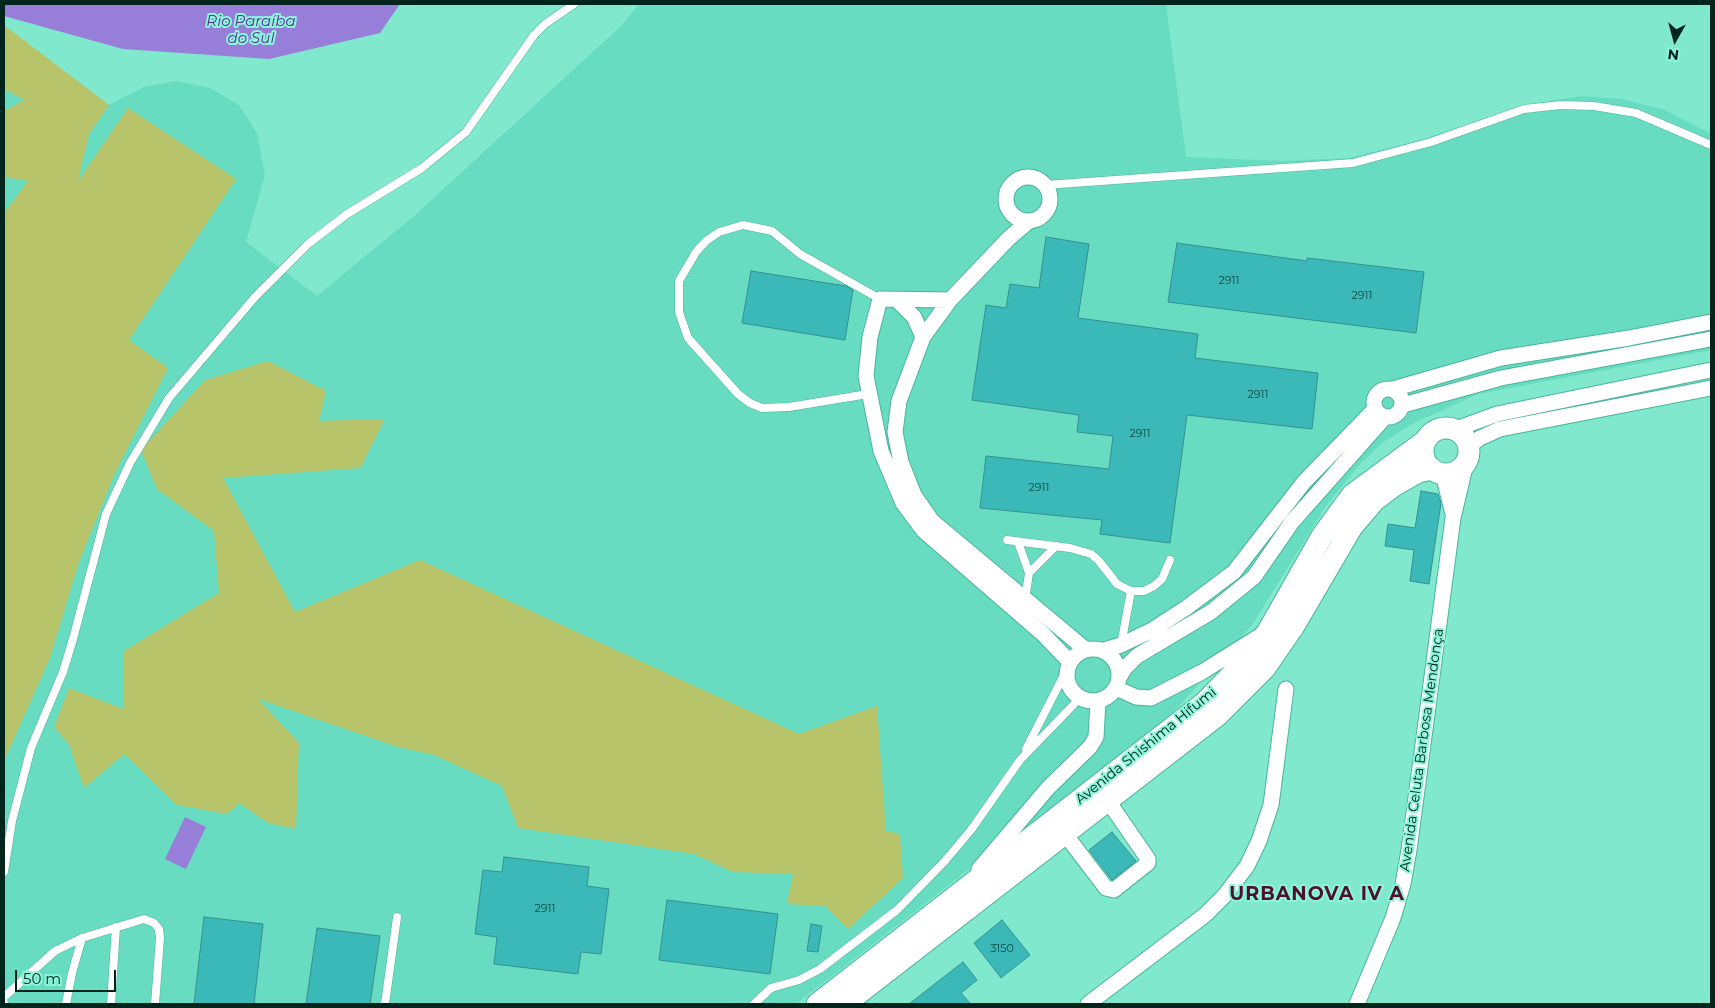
<!DOCTYPE html>
<meta charset="utf-8">
<style>
body{margin:0}
#map{position:relative;width:1715px;height:1008px;overflow:hidden;background:#7fe8cd;font-family:Montserrat,sans-serif}
canvas{display:block}
.frame{position:absolute;inset:0;border:5px solid #01241c;pointer-events:none}
.north{position:absolute;left:1650px;top:15px;width:50px;height:50px;-webkit-text-stroke:4px #8df5da;paint-order:stroke;rotate:187deg;font-size:14px;font-weight:700;line-height:20px;text-align:center;color:#01241c}
.north::after{content:'';display:block;margin:auto;width:18px;height:22px;background:#01241c;clip-path:polygon(50% 0,100% 100%,50% 72%,0 100%)}
.scale{position:absolute;left:15px;top:970px;width:101px;height:22px;box-sizing:border-box;border:2px solid #01241c;border-top:0;padding-left:6px;font-size:15px;line-height:18px;white-space:nowrap;color:#01241c;-webkit-text-stroke:4px #8df5da;paint-order:stroke}
</style>
<div id="map">
<canvas width="1715" height="1008"></canvas>
<div class="frame"></div>
<div class="north">N</div>
<div class="scale">50 m</div>
</div>
<script>
const context = document.querySelector('canvas').getContext('2d');
context.lineJoin = 'round';
function paint(path, color) {
  context.fillStyle = color;
  context.fill(path, 'evenodd');
}
function poly(rows) {
  const path = new Path2D();
  for (const r of rows) {
    if (r.length === 3) {
      path.moveTo(r[0] + r[2], r[1]);
      path.arc(r[0], r[1], r[2], 0, 2 * Math.PI);
      continue;
    }
    path.moveTo(r[0], r[1]);
    for (let i = 2; i < r.length; i += 2) path.lineTo(r[i], r[i + 1]);
  }
  return path;
}
function trace(path, color, width, dash) {
  context.strokeStyle = color;
  context.lineWidth = width;
  context.lineCap = dash ? 'butt' : 'round';
  context.setLineDash(dash || []);
  context.stroke(path);
}
function write(font, color, halo, rows, align = 'center') {
  context.font = font + ' Montserrat,sans-serif';
  context.lineWidth = 4;
  context.setLineDash([]);
  context.textBaseline = 'middle';
  context.strokeStyle = halo;
  context.fillStyle = color;
  for (const [text, x, y, turn = 0] of rows) {
    context.save();
    context.translate(x, y);
    context.rotate((+turn || 0) * Math.PI / 180);
    context.textAlign = isNaN(turn) ? turn : align;
    if (halo) context.strokeText(text, 0, 0);
    context.fillText(text, 0, 0);
    context.restore();
  }
}
paint(poly([
 [639,4,1166,4,1186,157,1283,161,1349,158,1420,140,1531,104,1582,96,1622,99,1665,110,1711,134,1711,350,1478,394,1412,424,1382,443,1361,463,1326,506,1252,625,1159,728,968,870,796,1004,4,1004,4,89,89,134,109,105,144,87,176,81,210,88,239,105,257,133,265,175,246,242,317,296,414,216,620,27]
]), '#68dcc0');
paint(poly([
 [4,25,109,105,89,134,78,181,128,108,236,179,129,340,168,368,114,475,78,565,50,658,4,761,4,213,28,181,4,177,4,111,24,100,4,89],
 [268,361,326,391,319,421,385,419,360,468,223,478,295,612,420,560,799,734,877,706,886,831,900,834,903,878,848,929,825,906,787,904,793,874,733,872,694,854,518,828,502,786,434,755,398,747,258,699,299,743,296,829,268,823,239,803,227,814,177,805,124,754,84,788,69,744,54,727,69,688,123,709,124,651,219,593,214,531,157,489,141,450,205,380]
]), '#b8c46a');
paint(poly([
 [4,4,400,4,380,33,269,59,123,49,4,16],
 [185,817,206,827,186,869,165,859]
]), '#977ed9');
const building = poly([
 [1046,237,1089,244,1078,318,1198,334,1195,358,1318,373,1312,429,1187,415,1170,543,1100,534,1102,520,980,508,986,456,1109,469,1113,436,1077,432,1079,415,972,400,986,305,1006,308,1010,284,1039,288,1046,237],
 [1177,243,1307,261,1307,258,1424,272,1416,333,1168,302,1177,243],
 [751,271,846,286,853,290,845,340,742,323,751,271],
 [1421,491,1438,494,1441,503,1429,584,1410,581,1414,550,1385,546,1388,524,1415,528,1421,491],
 [1112,832,1136,861,1112,880,1089,850,1112,832],
 [504,857,589,867,587,886,609,889,601,954,581,952,578,974,494,964,497,937,475,934,483,870,502,872,504,857],
 [667,900,778,914,770,974,659,960,667,900],
 [204,917,263,924,254,1004,194,1004,204,917],
 [1002,920,1030,955,1001,978,974,943,1002,920],
 [811,924,822,926,818,952,807,951,811,924],
 [317,928,380,936,370,1004,306,1004,317,928],
 [963,962,977,980,961,993,971,1004,909,1004,963,962]
]);
paint(building, '#3bb9b9');
trace(building, '#359090', 1);
const lane = poly([
 [1045,185,1353,163,1431,142,1524,109,1561,105,1594,106,1636,113,1711,145],
 [868,394,789,407,762,408,750,403,738,394,688,338,679,312,679,281,696,252,706,241,719,232,743,225,772,231,800,254,880,299],
 [1007,540,1070,548,1091,554,1099,561,1117,584,1131,591,1144,591,1154,586,1162,579,1170,560],
 [1018,542,1029,573],
 [1025,600,1029,573,1056,546],
 [1121,645,1131,591],
 [1026,749,1066,671],
 [4,872,12,821,31,748,63,672,73,639,106,514,130,463,169,398,255,297,308,244,347,214,422,168,466,132,534,35,545,24,574,4],
 [4,997,55,951,82,938,144,919,154,923,159,929,160,938,155,1004],
 [4,1003,4,1004],
 [66,1004,72,973,82,938],
 [111,1004,116,927],
 [385,1004,397,917],
 [754,1004,771,988,799,980,820,969,897,910,944,862,971,830,1020,760,1080,698]
]);
const street = poly([
 [1028,199,22],
 [1029,221,1008,239,950,300,923,337,899,401,895,432,901,462,914,495,932,521,1085,649],
 [897,300,914,317,923,337],
 [950,300,880,299,870,337,866,376,881,451,903,503,923,530,1043,634,1070,662],
 [1388,403,14],
 [1393,389,1501,358,1629,338,1711,322],
 [1403,405,1501,378,1711,339],
 [1456,429,1497,414,1711,370],
 [1469,446,1480,438,1500,429,1711,388],
 [1443,474,1453,514],
 [1093,675,26],
 [1104,650,1121,645,1152,630,1186,608,1234,572,1304,482,1375,409],
 [1119,678,1124,669,1137,656,1211,612,1254,577,1292,522,1385,417],
 [1116,688,1136,697,1151,698,1202,672,1258,637],
 [1065,834,1106,888,1114,890,1148,863,1148,859,1108,801],
 [979,869,1048,788,1090,747,1096,737,1098,701],
 [1088,1004,1205,915,1225,895,1247,866,1259,841,1271,805,1286,689],
 [1357,1004,1393,918,1403,884,1409,850,1453,518,1466,463]
]);
const secondary = poly([
 [1446,451,23],
 [817,1004,1204,703,1240,666,1268,631,1322,536,1352,495,1425,441],
 [845,1004,1217,716,1265,668,1294,626,1352,527,1375,500,1395,485,1418,472,1431,469]
]);
trace(lane, '#48b49b', 9);
trace(street, '#48b49b', 17);
trace(secondary, '#48b49b', 23);
trace(lane, '#fff', 8);
trace(street, '#fff', 15);
trace(secondary, '#fff', 21);
write('11px', '#104943', null, [
 ["2911",1229,281],
 ["2911",1362,296],
 ["2911",1258,395],
 ["2911",1140,434],
 ["2911",1039,488],
 ["2911",545,909],
 ["3150",1002,949]
]);
write('14px', '#01241c', '#8df5da', [
 ["Avenida Shishima Hifumi",1146,746,-39],
 ["Avenida Celuta Barbosa Mendonça",1422,750,-82]
]);
write('italic 15px', '#562f99', '#8df5da', [
 ["Rio Paraíba",251,22],
 ["do Sul",251,39]
]);
context.letterSpacing = '1px';
write('bold 19px', '#4f0f2f', '#8df5da', [
 ["URBANOVA IV A",1317,894]
]);
context.letterSpacing = '0px';
</script>
